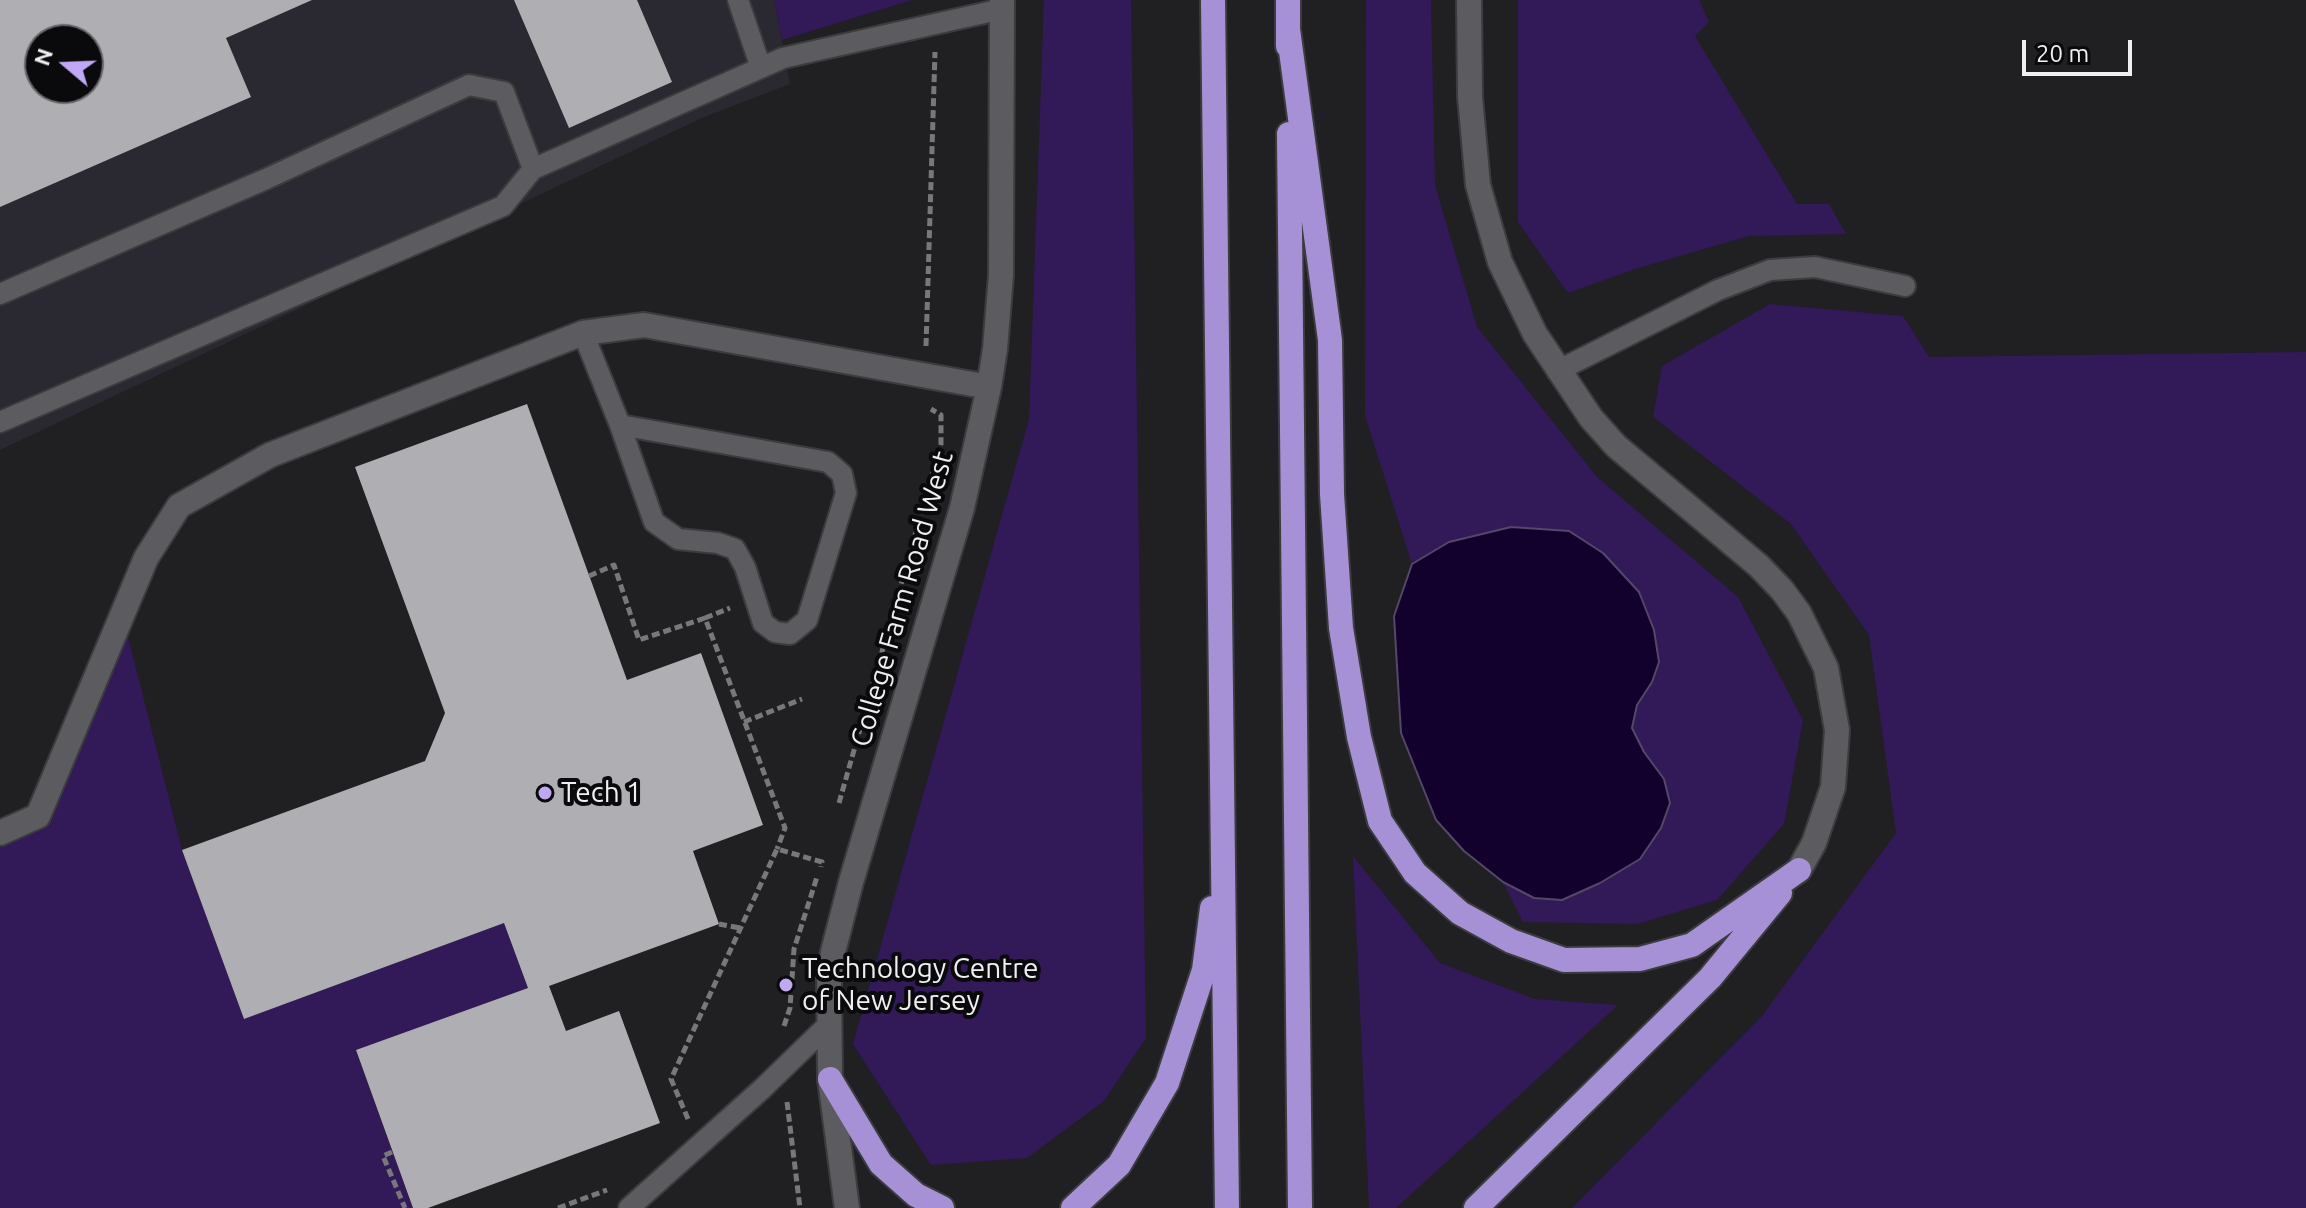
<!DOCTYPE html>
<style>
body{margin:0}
#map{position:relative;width:2306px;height:1208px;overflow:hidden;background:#201f22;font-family:Ubuntu,sans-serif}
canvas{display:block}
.north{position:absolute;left:24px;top:24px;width:80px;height:80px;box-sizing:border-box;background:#0a090b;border:2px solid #666567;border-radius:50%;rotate:289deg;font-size:22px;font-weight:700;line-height:32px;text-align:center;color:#efeff1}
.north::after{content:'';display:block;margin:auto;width:28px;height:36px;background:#c0a8f4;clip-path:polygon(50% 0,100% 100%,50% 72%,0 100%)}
.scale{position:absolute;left:2022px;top:40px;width:110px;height:36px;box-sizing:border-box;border:4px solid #efeff1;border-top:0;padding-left:10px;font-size:24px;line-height:28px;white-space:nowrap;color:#efeff1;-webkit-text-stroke:6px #0a090b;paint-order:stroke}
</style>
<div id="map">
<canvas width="2306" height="1208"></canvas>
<div class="north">N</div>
<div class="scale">20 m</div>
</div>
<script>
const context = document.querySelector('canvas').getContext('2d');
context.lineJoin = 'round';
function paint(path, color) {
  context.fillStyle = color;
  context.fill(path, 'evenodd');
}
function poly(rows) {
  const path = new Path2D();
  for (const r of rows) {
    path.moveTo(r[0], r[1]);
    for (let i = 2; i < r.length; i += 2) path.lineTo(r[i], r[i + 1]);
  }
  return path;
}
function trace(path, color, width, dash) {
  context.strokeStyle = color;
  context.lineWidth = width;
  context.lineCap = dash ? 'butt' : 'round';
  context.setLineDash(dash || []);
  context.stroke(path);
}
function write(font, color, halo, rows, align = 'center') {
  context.font = font + ' Ubuntu,sans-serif';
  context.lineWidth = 8;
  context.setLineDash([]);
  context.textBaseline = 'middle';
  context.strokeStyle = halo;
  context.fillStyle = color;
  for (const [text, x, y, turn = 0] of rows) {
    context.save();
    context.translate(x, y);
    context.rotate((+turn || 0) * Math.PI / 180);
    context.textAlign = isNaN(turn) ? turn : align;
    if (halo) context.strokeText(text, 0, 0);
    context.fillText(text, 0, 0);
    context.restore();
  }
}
paint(poly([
 [0,0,774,0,790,84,702,118,0,450],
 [40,40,88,40,88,88,40,88]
]), '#2a2830');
paint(poly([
 [774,0,912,0,782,40],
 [1044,0,1131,0,1146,1038,1104,1101,1027,1158,931,1165,853,1044,1029,419],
 [1366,0,1431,0,1435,185,1477,327,1597,477,1738,597,1803,720,1784,824,1717,900,1637,924,1523,922,1503,882,1534,898,1562,900,1600,883,1640,859,1664,779,1644,752,1632,728,1637,705,1652,682,1569,531,1511,527,1449,542,1412,564,1365,416],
 [1518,0,1699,0,1709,22,1695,36,1797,204,1829,204,1846,234,1749,236,1635,269,1568,293,1518,222],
 [1770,304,1903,316,1929,357,2306,352,2306,1208,1572,1208,1762,1016,1896,833,1869,635,1791,524,1653,417,1662,366],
 [122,613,182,850,244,1019,504,923,528,988,356,1051,413,1208,0,1208,0,833,38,816],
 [1353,856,1440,963,1535,999,1618,1005,1396,1208,1369,1208]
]), '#321957');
const water = poly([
 [1511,527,1569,531,1603,553,1639,592,1654,630,1659,662,1652,682,1637,705,1632,728,1644,752,1664,779,1670,803,1661,828,1640,859,1600,883,1562,900,1534,898,1503,882,1464,851,1436,820,1401,733,1394,616,1412,564,1449,542,1511,527]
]);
paint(water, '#12002d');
trace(water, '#544868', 2);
paint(poly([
 [0,0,312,0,226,38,251,97,0,207],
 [40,40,88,40,88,88,40,88],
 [514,0,637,0,672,82,569,128],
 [527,404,627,680,701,653,763,825,693,851,719,924,549,986,566,1031,619,1011,660,1123,428,1208,413,1208,356,1050,528,988,504,923,244,1019,182,850,425,761,445,713,355,467]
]), '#afaeb2');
const lane = poly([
 [738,0,761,68],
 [0,294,266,179,469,85,504,92,533,169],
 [583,333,620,425,654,522,678,539,718,543,735,549,745,567,763,623,775,632,790,634,807,620,846,493,842,474,828,462,620,425],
 [1557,371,1718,290,1770,270,1815,267,1905,286],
 [0,422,503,206,533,169,783,58,1002,9],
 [629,1208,762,1089,828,1025]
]);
const street = poly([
 [1469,0,1470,97,1478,185,1500,262,1535,334,1591,418,1616,446,1759,566,1782,590,1799,613,1826,668,1837,730,1833,787,1814,843,1799,870],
 [0,833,38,816,146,558,179,506,270,455,583,333,644,325,989,387],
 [847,1208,830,1079,829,978,833,952,851,882,962,508,989,387,995,349,1001,275,1002,0]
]);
const highway = poly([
 [1213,0,1227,1208],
 [1288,0,1288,46],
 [1288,29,1330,340,1332,494,1341,628,1359,737,1380,821,1415,873,1460,913,1511,941,1564,960,1640,959,1692,945,1799,870],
 [1289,134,1300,1208],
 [830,1079,881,1164,916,1195,942,1208],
 [1073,1208,1119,1165,1167,1083,1204,970,1212,908],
 [1476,1208,1710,978,1780,893]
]);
trace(lane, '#3c3c3e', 24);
trace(street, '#3c3c3e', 28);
trace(highway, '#3c3c3e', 28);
trace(poly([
 [926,346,935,52],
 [589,576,614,565,639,640,705,618,785,828,777,849],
 [705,618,730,608],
 [744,722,802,699],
 [839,803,941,444,941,415,931,409],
 [719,924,740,928],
 [784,1026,790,1008,794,949,817,877],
 [787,1102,800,1208],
 [688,1119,671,1079,777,849,822,862,821,867],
 [392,1152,383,1156,405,1208],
 [558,1208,607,1190]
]), '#78787a', 5, [8, 4]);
trace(lane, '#5c5b5f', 20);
trace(street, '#5c5b5f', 24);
trace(highway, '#a791d6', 24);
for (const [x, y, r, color] of [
 [545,793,8,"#c0a8f4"],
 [786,985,8,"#c0a8f4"]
]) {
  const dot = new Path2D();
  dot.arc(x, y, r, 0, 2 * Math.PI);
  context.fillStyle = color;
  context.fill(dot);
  trace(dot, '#0a090b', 3);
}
write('28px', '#efeff1', '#0a090b', [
 ["College Farm Road West",902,599,-74]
]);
write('28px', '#efeff1', '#0a090b', [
 ["Tech 1",561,793],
 ["Technology Centre",802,969],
 ["of New Jersey",802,1001]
], 'left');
</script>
